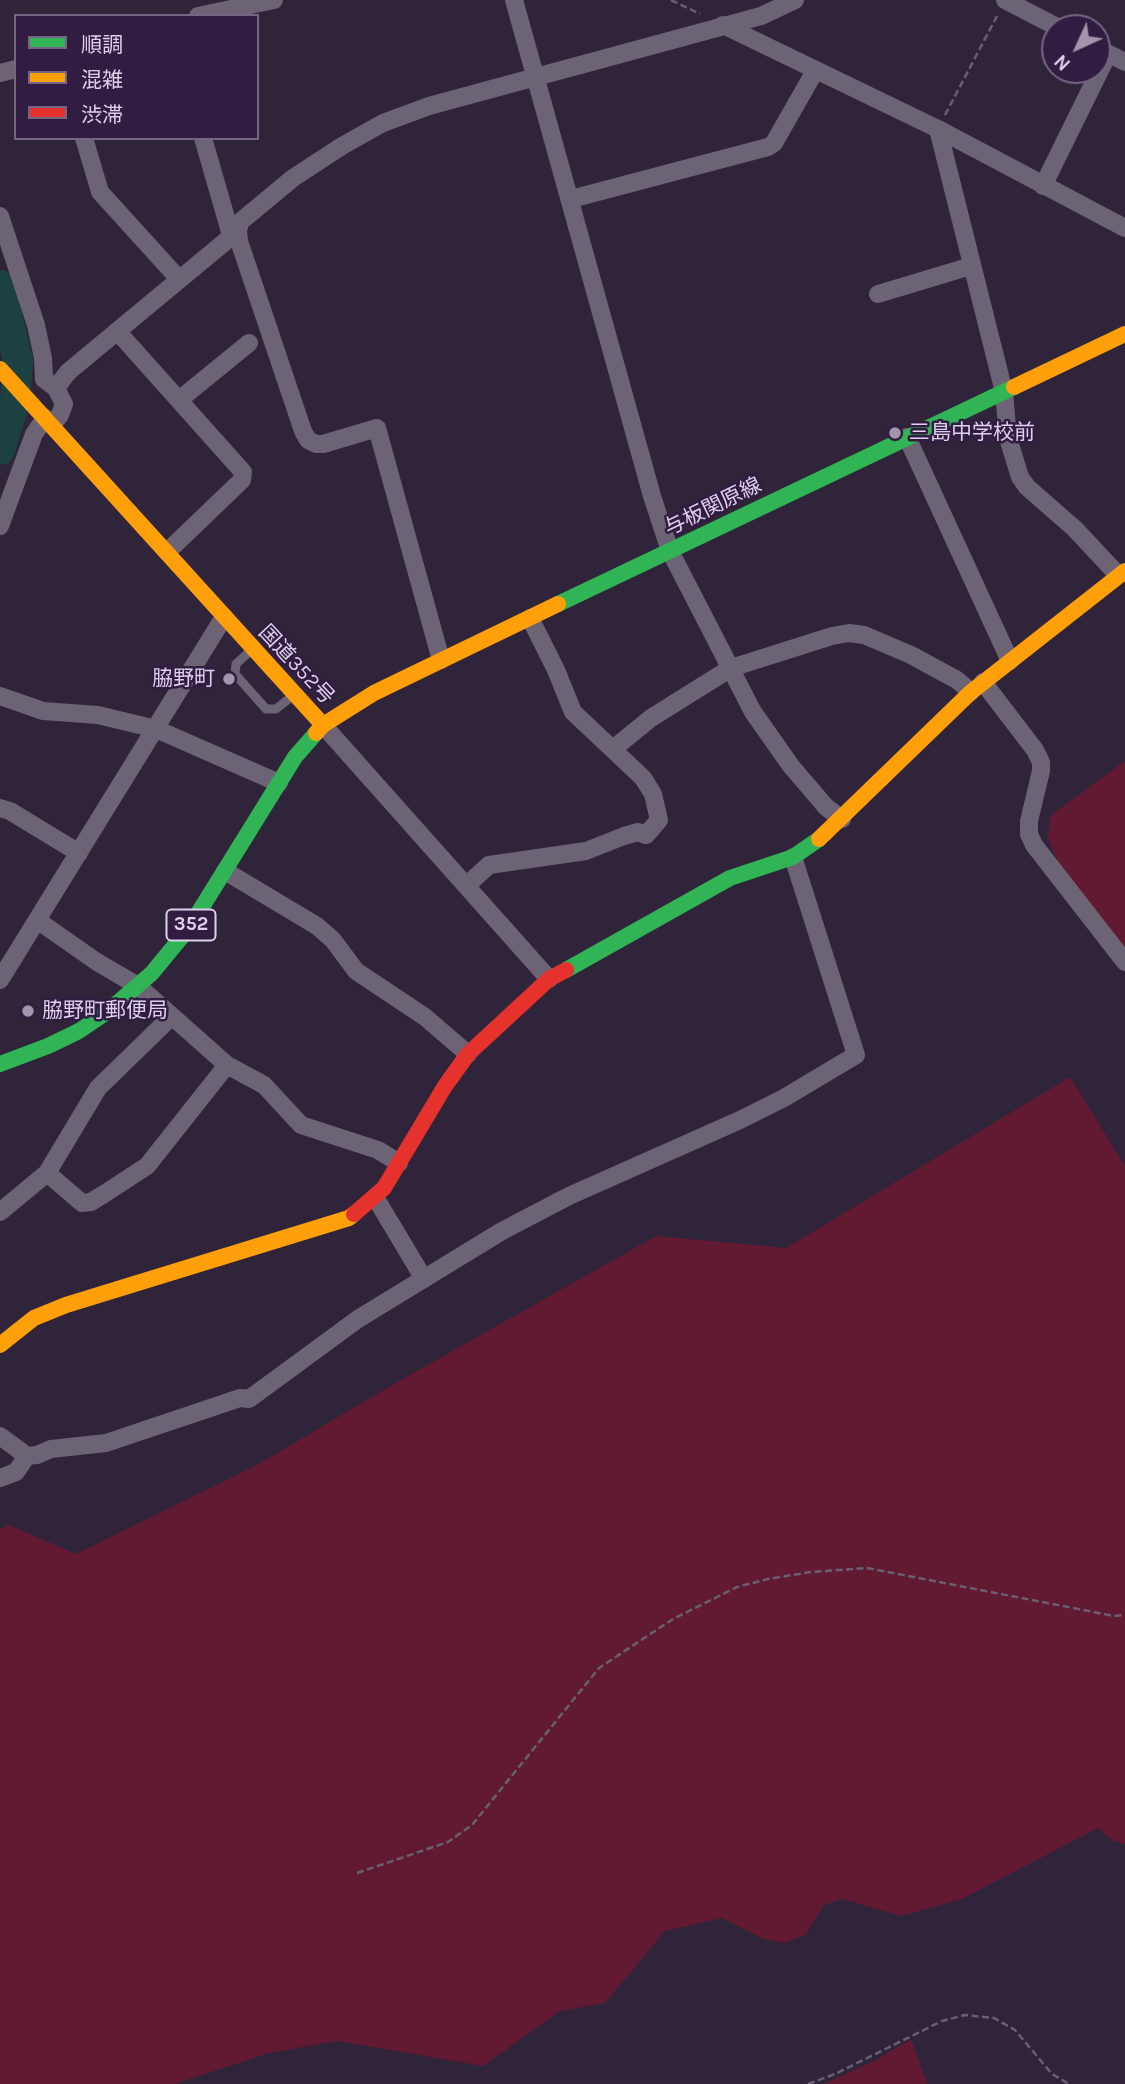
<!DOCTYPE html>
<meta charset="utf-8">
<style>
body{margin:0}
#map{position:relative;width:1125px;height:2084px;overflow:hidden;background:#30243a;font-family:Karla,"Noto Sans JP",sans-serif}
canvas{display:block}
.legend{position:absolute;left:14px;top:14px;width:245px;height:126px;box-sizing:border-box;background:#311c42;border:2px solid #766485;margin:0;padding:9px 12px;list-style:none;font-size:21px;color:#ded1ea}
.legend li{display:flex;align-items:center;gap:14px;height:35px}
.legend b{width:35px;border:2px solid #766485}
.north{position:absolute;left:1041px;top:14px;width:70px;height:70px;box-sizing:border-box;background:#311c42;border:2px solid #766485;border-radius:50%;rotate:225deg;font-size:19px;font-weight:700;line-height:28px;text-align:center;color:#ded1ea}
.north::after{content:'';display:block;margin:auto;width:24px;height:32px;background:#a194ac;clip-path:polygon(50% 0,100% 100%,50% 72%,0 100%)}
</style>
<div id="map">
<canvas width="1125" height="2084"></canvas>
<ul class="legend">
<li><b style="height:9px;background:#30b455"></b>順調</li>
<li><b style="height:9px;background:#ff9f0a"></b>混雑</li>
<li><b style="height:9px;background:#e5322d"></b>渋滞</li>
</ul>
<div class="north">N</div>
</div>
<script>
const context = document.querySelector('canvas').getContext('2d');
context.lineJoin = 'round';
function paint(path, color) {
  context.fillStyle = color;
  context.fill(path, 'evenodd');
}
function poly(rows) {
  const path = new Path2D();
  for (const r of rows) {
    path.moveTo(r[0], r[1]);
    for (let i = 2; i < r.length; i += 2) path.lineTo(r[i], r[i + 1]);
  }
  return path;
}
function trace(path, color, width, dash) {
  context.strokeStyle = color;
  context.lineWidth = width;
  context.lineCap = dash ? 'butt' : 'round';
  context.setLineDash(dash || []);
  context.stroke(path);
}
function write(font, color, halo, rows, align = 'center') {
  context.font = font + ' Karla,"Noto Sans JP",sans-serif';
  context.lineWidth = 5;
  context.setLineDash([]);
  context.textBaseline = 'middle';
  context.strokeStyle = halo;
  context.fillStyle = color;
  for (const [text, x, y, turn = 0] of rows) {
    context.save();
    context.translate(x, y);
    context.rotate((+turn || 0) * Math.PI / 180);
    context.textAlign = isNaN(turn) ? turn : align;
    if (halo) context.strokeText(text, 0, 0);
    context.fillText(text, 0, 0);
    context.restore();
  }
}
paint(poly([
 [1125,761,1125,948,1059,864,1048,838,1050,816],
 [1070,1077,1125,1166,1125,1844,1113,1841,1098,1828,962,1899,901,1916,842,1899,824,1905,805,1935,784,1943,764,1939,722,1918,665,1931,605,2003,560,2011,483,2066,337,2041,269,2053,174,2084,0,2084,0,1529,9,1525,76,1554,259,1464,387,1388,656,1236,786,1248],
 [911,2039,927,2084,824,2084,876,2060]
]), '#611a31');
trace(poly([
 [0,285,18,361,15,401,0,450]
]), '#1b4240', 30);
trace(poly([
 [671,0,700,14],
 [945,115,997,16],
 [357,1873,448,1842,472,1825,599,1668,673,1619,737,1587,768,1579,811,1572,867,1568,1114,1616,1125,1615],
 [808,2084,835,2074,942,2021,965,2015,994,2018,1015,2030,1052,2074,1069,2084]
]), '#686070', 2.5, [7, 3.5]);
trace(poly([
 [249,652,236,664,235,674,266,709,276,709,291,697]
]), '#6c6374', 9);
trace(poly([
 [514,0,652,496,670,551,753,712,791,766,826,807,842,819],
 [1005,0,1059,28],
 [198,16,274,0],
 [723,25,938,129,1125,228],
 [1097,48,1125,62],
 [0,73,16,69],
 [938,129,1004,392,1008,438,1020,477,1027,487,1075,529,1118,575],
 [84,138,100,192,179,279],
 [203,138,231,235],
 [1043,186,1108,54],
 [571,199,768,147,774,143,815,71],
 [0,216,36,325,43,358,44,379,56,388,64,404,60,415,52,425],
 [878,294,971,266],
 [117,331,243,472,242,480,167,552],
 [56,388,68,372,238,231],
 [179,400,249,343],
 [907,437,1010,661],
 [0,526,34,434,45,418],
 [441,660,377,428,323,444,316,444,308,440,303,431,239,241,238,231,240,222,293,178,342,146,383,123,429,106,761,16,795,0],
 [983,682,1035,750,1041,762,1041,771,1029,821,1029,834,1034,845,1125,962],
 [0,696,43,711,98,715,156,729,279,783],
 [323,725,549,979],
 [613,749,651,718,731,668,832,636,849,633,864,635,911,655,957,680,971,692],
 [0,808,10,811,79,853],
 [225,871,317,926,333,940,356,971,425,1017,468,1054],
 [467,885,489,865,586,851,624,836,638,832,646,835,659,820,653,794,643,778,573,712,556,670,530,618],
 [0,980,224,617],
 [227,1065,264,1085,301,1125,378,1150,399,1163],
 [47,1173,98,1088,172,1016],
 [375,1197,424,1279],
 [0,1212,47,1173,82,1203,91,1202,104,1194,147,1166,227,1065,138,986,97,962,37,920],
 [0,1436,27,1456,37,1455,51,1449,106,1443,240,1398,249,1399,358,1319,502,1231,569,1196,740,1120,784,1098,856,1055,793,857],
 [0,1478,16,1472,27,1456]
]), '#6c6374', 18);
trace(poly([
 [558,604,1014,387],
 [566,970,730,878,793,857,819,839],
 [0,1064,48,1046,79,1031,107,1012,152,973,189,928,295,757,316,733]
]), '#30b455', 16);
trace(poly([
 [0,369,323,725,316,733],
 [1014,387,1125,334],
 [323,725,374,693,558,604],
 [819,839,971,692,1125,571],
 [0,1345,34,1318,66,1305,349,1218,354,1214]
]), '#ff9f0a', 16);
trace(poly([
 [354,1214,384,1188,445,1086,468,1054,549,979,566,970]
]), '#e5322d', 16);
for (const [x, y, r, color] of [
 [895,433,7,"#a194ac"],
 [229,679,7,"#a194ac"],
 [28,1011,7,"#a194ac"]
]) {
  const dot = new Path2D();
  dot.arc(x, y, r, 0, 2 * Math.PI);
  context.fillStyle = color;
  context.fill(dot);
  trace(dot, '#311c42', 2.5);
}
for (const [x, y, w] of [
 [191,925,49]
]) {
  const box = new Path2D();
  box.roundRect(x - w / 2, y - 15.5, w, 31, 5);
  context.fillStyle = '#311c42';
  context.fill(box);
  trace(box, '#ded1ea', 2);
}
write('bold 19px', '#ded1ea', null, [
 ["352",191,925]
]);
write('21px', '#ded1ea', '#311c42', [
 ["三島中学校前",909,433],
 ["脇野町",215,679,"right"],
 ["脇野町郵便局",42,1011]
], 'left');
write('21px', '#ded1ea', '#311c42', [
 ["与板関原線",713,507,-26],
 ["国道352号",296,665,47]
]);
</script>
